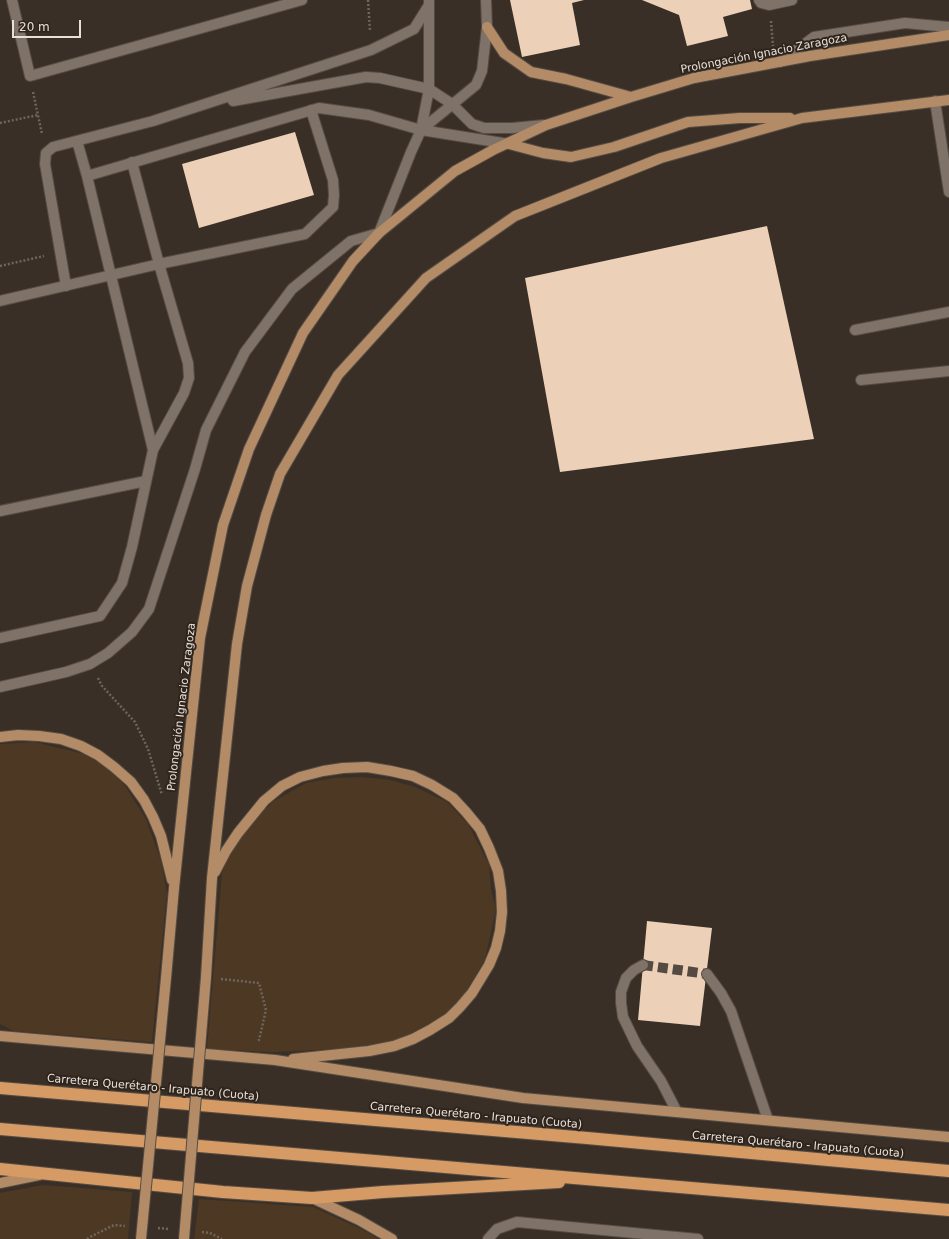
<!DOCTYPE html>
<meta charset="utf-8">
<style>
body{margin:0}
#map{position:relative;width:949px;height:1239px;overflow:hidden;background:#3a2f26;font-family:"DejaVu Sans",sans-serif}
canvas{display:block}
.scale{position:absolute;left:12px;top:20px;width:69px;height:18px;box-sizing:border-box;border:2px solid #e8e1db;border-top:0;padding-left:5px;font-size:12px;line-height:14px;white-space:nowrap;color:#e8e1db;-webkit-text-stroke:3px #2f251c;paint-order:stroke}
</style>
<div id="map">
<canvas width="949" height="1239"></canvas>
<div class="scale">20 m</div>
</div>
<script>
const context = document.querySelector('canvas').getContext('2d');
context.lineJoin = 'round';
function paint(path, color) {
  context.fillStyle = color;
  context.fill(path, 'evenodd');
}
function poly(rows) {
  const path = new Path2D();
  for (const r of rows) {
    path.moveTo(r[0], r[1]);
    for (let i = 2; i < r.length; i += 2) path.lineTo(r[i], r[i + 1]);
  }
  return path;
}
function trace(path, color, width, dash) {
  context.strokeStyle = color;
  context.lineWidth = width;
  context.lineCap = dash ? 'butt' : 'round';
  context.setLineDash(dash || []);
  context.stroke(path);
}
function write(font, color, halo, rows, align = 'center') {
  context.font = font + ' "DejaVu Sans",sans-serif';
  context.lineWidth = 4;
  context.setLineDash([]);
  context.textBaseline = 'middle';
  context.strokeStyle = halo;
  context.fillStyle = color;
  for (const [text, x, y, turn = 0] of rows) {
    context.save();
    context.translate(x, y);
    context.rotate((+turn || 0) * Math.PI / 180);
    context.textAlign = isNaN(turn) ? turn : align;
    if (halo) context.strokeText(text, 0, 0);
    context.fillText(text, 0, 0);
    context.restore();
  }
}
paint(poly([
 [34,742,85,754,109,769,125,786,146,819,161,861,167,893,152,1042,14,1031,0,1024,0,744],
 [362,777,391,780,415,787,447,802,468,824,489,865,491,889,496,910,485,959,466,992,430,1030,408,1041,334,1049,274,1052,207,1049,222,873,238,833,274,801,306,783,334,778],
 [43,1185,132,1192,128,1239,0,1239,0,1193],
 [199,1199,313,1207,363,1230,378,1239,194,1239]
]), '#4d3824');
paint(poly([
 [510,0,584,0,572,3,580,45,522,57],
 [642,0,750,0,752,9,723,17,728,36,687,46,679,15],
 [295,132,314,195,199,228,182,164],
 [767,226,814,439,560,472,525,278],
 [647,921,712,928,700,1026,638,1020]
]), '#ecd0b7');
trace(poly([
 [643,965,707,974]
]), '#544a41', 10, [10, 5]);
const minor = poly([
 [12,0,30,76,302,0],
 [759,0,761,3,769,5,792,0],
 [780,62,814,37,905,23,949,27],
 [233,101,366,77,380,78,429,89,452,104,472,124,484,128,512,128,544,125],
 [935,101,949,192],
 [421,130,476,85,482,71,487,27,486,0],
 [132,162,159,264,188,363,189,378,184,393,153,450],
 [87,176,319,108,369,115,421,130,509,144],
 [66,286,45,164,46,153,53,147,153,121,371,50,414,29,429,5],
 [0,301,159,264,305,234,333,207,334,195,333,180,311,110],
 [855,330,949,312],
 [861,380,949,371],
 [0,511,146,481],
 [0,638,100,616,122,583,132,547,153,450,87,176,77,141],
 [0,687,66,672,90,664,108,653,132,632,149,609,195,469,206,430,245,352,292,289,351,241,379,233,411,152,421,130,429,89,429,0],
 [643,965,634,970,626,978,621,992,621,1003,623,1017,637,1046,661,1081,677,1112],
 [707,974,721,993,731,1011,768,1120],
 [488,1239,497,1229,517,1222,698,1239]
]);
const major = poly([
 [487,27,504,53,531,72,566,79,631,97],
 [509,144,543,153,571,157,614,147,688,122,740,118,790,118],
 [0,737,18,735,39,736,61,739,81,746,98,755,114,767,131,782,144,800,153,817,161,836,172,880],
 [215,872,226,851,238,833,264,801,282,786,300,777,323,771,343,768,367,767,391,771,413,776,432,785,453,798,466,812,480,829,489,848,498,871,501,891,502,912,500,931,496,948,489,965,472,993,460,1007,449,1018,430,1030,413,1039,394,1046,369,1051,293,1059],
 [206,977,212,878,237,644,247,586,266,515,280,474,338,375,426,278,515,216,661,158,802,118,949,100],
 [166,978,174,888,200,638,223,525,249,449,303,333,353,261,379,233,455,171,493,150,546,125,631,97,694,78,810,56,949,35],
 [0,1036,275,1060,523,1098,949,1137],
 [0,1183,39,1175],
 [312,1198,359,1220,392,1239]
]);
const highway = poly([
 [0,1088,587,1138,949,1171],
 [0,1129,949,1210],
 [0,1169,223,1192,312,1198,383,1192,559,1182]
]);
trace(minor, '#554c43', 12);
trace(major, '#554c43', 12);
trace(highway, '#554c43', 14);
trace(poly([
 [368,0,370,31],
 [771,21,773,46],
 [33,92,42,134],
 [0,123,38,115],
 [0,266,44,256],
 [98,678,102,686,135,722,148,749,162,795],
 [221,979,259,983,266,1010,259,1040,257,1041],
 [158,1228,169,1229],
 [202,1232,210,1233,222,1239],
 [87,1239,90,1237,114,1225,125,1226]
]), '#6f655d', 2.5, [2, 2]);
trace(minor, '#7f7268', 10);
trace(major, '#b38b66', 10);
trace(highway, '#d69b64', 12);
const majorBridge = poly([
 [141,1239,166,978],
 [184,1239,206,977]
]);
trace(majorBridge, '#554c43', 12, []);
trace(majorBridge, '#b38b66', 10);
write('11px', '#e8e1db', '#2f251c', [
 ["Prolongación Ignacio Zaragoza",764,54,-11],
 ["Prolongación Ignacio Zaragoza",182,707,-83],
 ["Carretera Querétaro - Irapuato (Cuota)",153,1088,5],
 ["Carretera Querétaro - Irapuato (Cuota)",476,1116,5],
 ["Carretera Querétaro - Irapuato (Cuota)",798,1145,5]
]);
</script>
